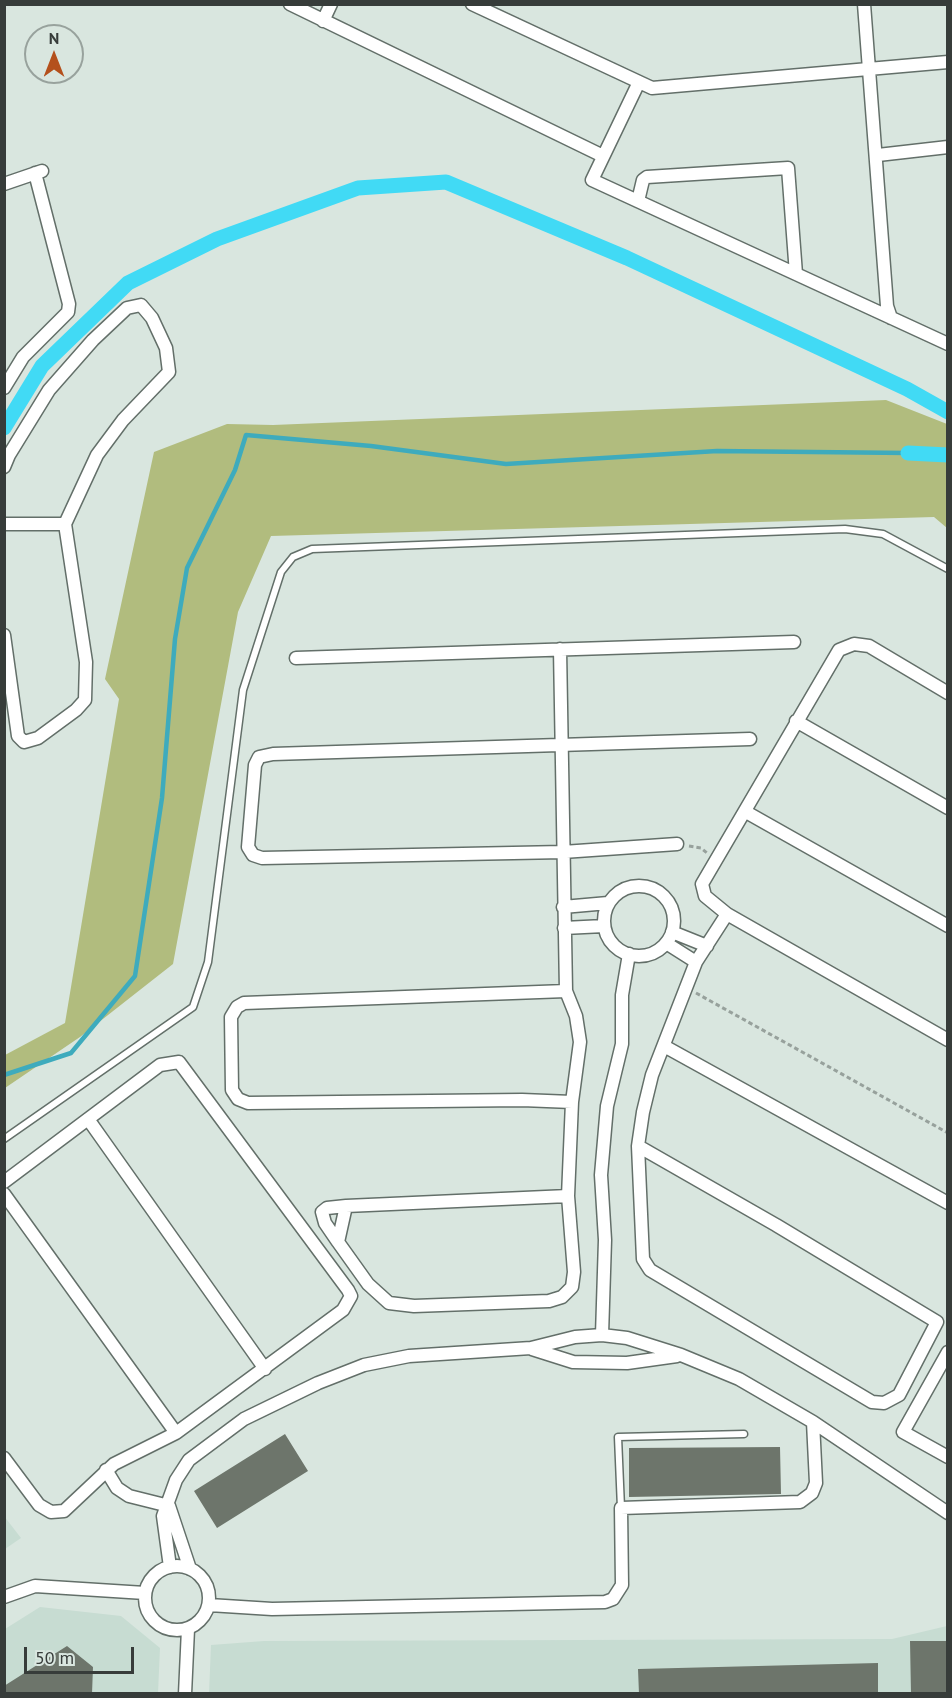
<!DOCTYPE html>
<style>
body{margin:0}
#map{position:relative;width:952px;height:1698px;overflow:hidden;background:#d9e6df;font-family:"PT Sans",sans-serif}
canvas{display:block}
.frame{position:absolute;inset:0;border:6px solid #373c3a;pointer-events:none}
.north{position:absolute;left:24px;top:24px;width:60px;height:60px;box-sizing:border-box;background:#d9e6df;border:2px solid #98a29d;border-radius:50%;rotate:0deg;font-size:16px;font-weight:700;line-height:24px;text-align:center;color:#373c3a}
.north::after{content:'';display:block;margin:auto;width:21px;height:27px;background:#b4501c;clip-path:polygon(50% 0,100% 100%,50% 72%,0 100%)}
.scale{position:absolute;left:24px;top:1647px;width:110px;height:27px;box-sizing:border-box;border:3px solid #373c3a;border-top:0;padding-left:8px;font-size:18px;line-height:21px;white-space:nowrap;color:#373c3a;-webkit-text-stroke:4px #d9e6df;paint-order:stroke}
</style>
<div id="map">
<canvas width="952" height="1698"></canvas>
<div class="frame"></div>
<div class="north">N</div>
<div class="scale">50 m</div>
</div>
<script>
const context = document.querySelector('canvas').getContext('2d');
context.lineJoin = 'round';
function paint(path, color) {
  context.fillStyle = color;
  context.fill(path, 'evenodd');
}
function poly(rows) {
  const path = new Path2D();
  for (const r of rows) {
    if (r.length === 3) {
      path.moveTo(r[0] + r[2], r[1]);
      path.arc(r[0], r[1], r[2], 0, 2 * Math.PI);
      continue;
    }
    path.moveTo(r[0], r[1]);
    for (let i = 2; i < r.length; i += 2) path.lineTo(r[i], r[i + 1]);
  }
  return path;
}
function trace(path, color, width, dash) {
  context.strokeStyle = color;
  context.lineWidth = width;
  context.lineCap = dash ? 'butt' : 'round';
  context.setLineDash(dash || []);
  context.stroke(path);
}
paint(poly([
 [4,1516,21,1538,5,1549,4,1549],
 [40,1607,121,1616,160,1648,158,1693,5,1694,5,1629],
 [947,1626,947,1693,209,1694,211,1645,264,1641,892,1639]
]), '#c7dcd2');
paint(poly([
 [886,400,947,424,947,528,934,517,271,536,238,612,173,964,80,1037,5,1088,5,1055,65,1023,119,699,105,679,154,452,227,424,273,425]
]), '#b1bc7e');
trace(poly([
 [4,1075,71,1053,135,976,162,798,175,639,187,568,235,470,246,435,371,446,506,464,717,451,908,453]
]), '#3eabbd', 4.5);
trace(poly([
 [4,428,42,366,128,283,217,239,358,188,446,182,627,258,907,389,948,412],
 [908,453,948,455]
]), '#41daf5', 15);
paint(poly([
 [285,1434,308,1471,217,1528,194,1491],
 [780,1447,781,1494,629,1497,629,1448],
 [910,1641,948,1641,948,1694,911,1694],
 [67,1646,93,1667,92,1694,4,1694,4,1686],
 [878,1663,878,1694,639,1694,638,1669]
]), '#6d756b');
const service = poly([
 [4,1139,193,1007,208,962,243,690,281,572,293,557,312,549,845,529,883,534,948,569],
 [621,1508,618,1437,744,1434]
]);
const minor = poly([
 [290,4,603,156],
 [472,4,652,88,948,62],
 [864,4,887,306,891,318],
 [323,21,331,4],
 [639,82,592,180,948,344],
 [878,155,948,147],
 [4,184,42,171],
 [638,201,643,180,647,177,788,168,796,274],
 [4,388,23,357,68,312,69,304,35,173],
 [4,467,9,455,49,390,93,340,127,308,141,305,152,318,166,348,169,372,123,420,97,455,65,524,86,662,85,700,76,710,38,738,24,742,18,736,4,635],
 [4,524,65,524],
 [560,649,566,991,576,1016,580,1042,572,1102,568,1196,574,1272,572,1287,562,1297,549,1301,414,1306,389,1303,368,1284,338,1242,346,1206,568,1196],
 [296,658,794,642],
 [948,693,869,646,854,644,839,650,702,884,705,896,727,914,948,1040],
 [796,721,948,808],
 [746,812,948,926],
 [677,844,563,852,262,858,253,855,248,847,255,765,259,757,273,754,750,739],
 [639,921,35],
 [563,907,608,903],
 [564,928,604,926],
 [672,932,707,946],
 [666,943,696,962],
 [566,991,244,1003,237,1007,231,1017,232,1090,238,1099,248,1103,522,1100,572,1102],
 [664,1046,948,1203],
 [88,1119,265,1369],
 [638,1146,776,1225,937,1322,899,1395,884,1403,872,1402,650,1270,643,1259,638,1146,643,1112,652,1075,696,962,727,914],
 [4,1182,160,1065,179,1062,348,1290,351,1296,343,1310,176,1433,114,1464,64,1511,51,1512,39,1505,4,1458],
 [4,1194,176,1433],
 [338,1242,325,1223,322,1212,327,1208,346,1206],
 [602,1335,605,1240,601,1175,607,1106,622,1044,622,995,629,954],
 [532,1349,573,1362,627,1363,677,1356],
 [948,1352,903,1432,948,1457],
 [106,1470,117,1488,129,1496,169,1506],
 [169,1506,190,1569],
 [177,1598,32],
 [170,1567,163,1516,176,1480,189,1460,244,1419,318,1383,364,1365,409,1356,531,1348,575,1337,602,1335,627,1338,681,1355,739,1379,813,1422,948,1513],
 [4,1597,35,1586,145,1593],
 [209,1605,272,1609,605,1602,613,1599,622,1585,621,1508,800,1502,812,1493,816,1483,813,1422],
 [185,1694,188,1629]
]);
trace(service, '#636f69', 9);
trace(minor, '#636f69', 15);
trace(poly([
 [689,846,701,848,707,853],
 [696,993,948,1133]
]), '#97a19c', 3, [4.5, 3]);
trace(service, '#fff', 6);
trace(minor, '#fff', 12);
</script>
